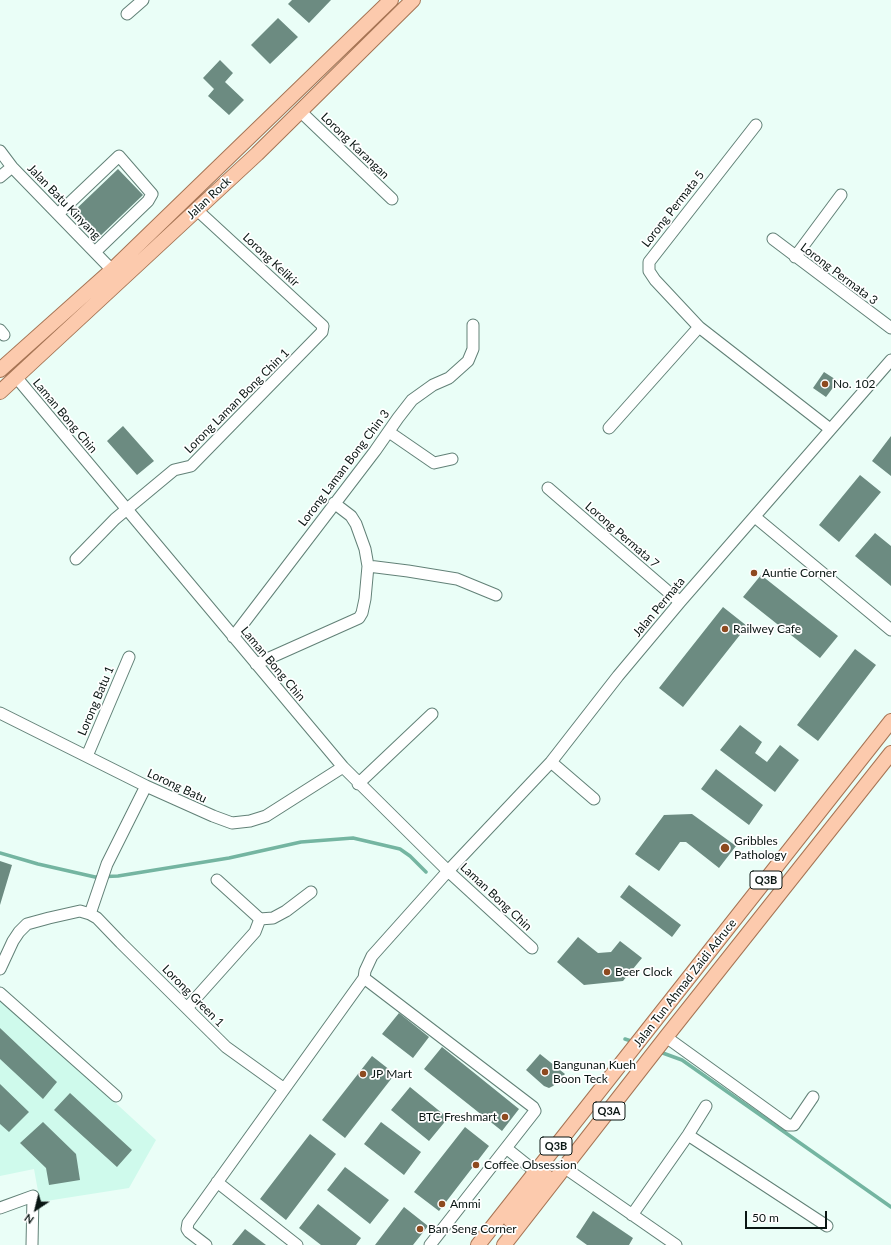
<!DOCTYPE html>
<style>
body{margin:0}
#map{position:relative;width:891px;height:1245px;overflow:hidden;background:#eafef7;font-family:Lato,sans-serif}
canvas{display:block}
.north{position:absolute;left:16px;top:1189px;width:40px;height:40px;-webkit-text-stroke:3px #fff;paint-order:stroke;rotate:215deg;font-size:11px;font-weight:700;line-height:16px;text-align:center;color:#0a1613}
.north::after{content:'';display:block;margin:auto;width:14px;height:18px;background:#0a1613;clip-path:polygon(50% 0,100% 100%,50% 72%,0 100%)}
.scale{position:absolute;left:745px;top:1211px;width:82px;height:18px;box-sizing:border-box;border:2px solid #0a1613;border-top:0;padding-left:5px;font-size:12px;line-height:14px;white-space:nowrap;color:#0a1613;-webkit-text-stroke:3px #fff;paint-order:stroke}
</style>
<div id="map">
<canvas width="891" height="1245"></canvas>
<div class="north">N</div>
<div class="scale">50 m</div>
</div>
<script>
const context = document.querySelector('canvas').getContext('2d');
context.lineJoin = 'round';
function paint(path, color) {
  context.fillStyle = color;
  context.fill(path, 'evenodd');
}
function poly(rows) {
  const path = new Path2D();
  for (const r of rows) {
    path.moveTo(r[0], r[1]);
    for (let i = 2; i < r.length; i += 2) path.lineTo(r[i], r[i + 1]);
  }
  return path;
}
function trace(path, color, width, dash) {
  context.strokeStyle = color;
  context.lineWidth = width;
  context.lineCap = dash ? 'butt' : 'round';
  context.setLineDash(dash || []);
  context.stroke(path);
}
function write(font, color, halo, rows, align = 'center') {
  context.font = font + ' Lato,sans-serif';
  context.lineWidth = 3.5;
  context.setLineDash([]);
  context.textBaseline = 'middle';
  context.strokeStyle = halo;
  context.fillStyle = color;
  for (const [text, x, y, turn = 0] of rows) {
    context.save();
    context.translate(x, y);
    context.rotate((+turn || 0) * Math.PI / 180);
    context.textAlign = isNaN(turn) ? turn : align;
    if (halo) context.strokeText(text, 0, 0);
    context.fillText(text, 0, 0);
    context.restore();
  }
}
paint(poly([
 [0,997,156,1140,129,1188,40,1202,34,1169,0,1176]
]), '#cffaec');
trace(poly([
 [0,853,38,864,95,877,118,876,229,858,301,842,353,838,400,849,410,856,426,872],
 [625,1039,634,1042],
 [660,1052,682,1060,891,1207]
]), '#74b5a1', 3.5);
paint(poly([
 [292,0,331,0,309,23,288,4],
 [278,18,298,37,270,64,251,45],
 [220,60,233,73,225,82,244,100,229,115,208,96,214,89,203,78],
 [118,169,143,195,97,239,72,213],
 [824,372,838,381,826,397,813,388],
 [123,426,154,461,137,475,107,441],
 [891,436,891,476,872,461],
 [860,475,881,492,839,542,819,525],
 [875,533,891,546,891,586,855,556],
 [761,575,838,636,820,658,743,597],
 [723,607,747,626,683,707,659,688],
 [855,649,876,665,818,741,797,725],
 [740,725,762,742,755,753,767,762,780,745,799,760,775,792,720,750],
 [716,769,763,805,749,825,701,789],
 [692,814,736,846,719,868,686,842,680,842,659,871,635,854,664,815],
 [0,861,12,865,0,905],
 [629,885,681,925,672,937,620,897],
 [578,937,598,953,611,952,620,941,642,958,623,981,584,985,557,962],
 [399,1013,429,1037,413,1058,382,1034],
 [0,1028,57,1082,43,1099,0,1059],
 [442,1047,519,1109,502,1131,424,1069],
 [540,1054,565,1074,553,1086,549,1088,544,1086,526,1070],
 [372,1056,395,1074,345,1138,322,1120],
 [0,1084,29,1112,9,1132,0,1124],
 [410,1087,448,1118,429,1141,391,1110],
 [70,1093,132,1150,117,1167,54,1110],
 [43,1122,76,1154,80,1180,49,1185,46,1168,20,1143],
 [381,1122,421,1152,404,1175,364,1144],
 [465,1127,489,1146,439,1211,414,1192],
 [310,1134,336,1154,286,1220,260,1199],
 [345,1167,389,1200,370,1224,327,1190],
 [318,1204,361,1238,356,1245,321,1245,299,1228],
 [404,1207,428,1226,413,1245,375,1245],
 [593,1211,633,1238,629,1245,587,1245,576,1237],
 [245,1229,266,1245,232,1245]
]), '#6c8b81');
const minor = poly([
 [127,14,143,0],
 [300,111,392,199],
 [756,125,649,262,649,271,655,280,699,327,830,429],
 [0,151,12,167,112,270],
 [0,177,12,167],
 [58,214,119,156,152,194,148,201,95,252],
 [773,239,891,328],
 [795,257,841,195],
 [0,330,4,335],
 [16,377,343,767,448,871,532,948],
 [609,428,699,327],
 [389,432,434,463,452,459],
 [548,488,680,602],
 [755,517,891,630],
 [76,559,115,519,174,470,191,466,322,332,323,326,196,209],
 [368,566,408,571,457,579,496,595],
 [233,637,375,451,398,418,412,400,433,385,449,378,468,361,473,349,473,325],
 [256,664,359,618,362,613,365,599,368,566,365,549,356,524,351,516,334,503],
 [0,713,146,786,213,816,232,823,250,821,266,816,343,767],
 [87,756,129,657],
 [551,762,594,799],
 [358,784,432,714],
 [217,880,260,919],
 [90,914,107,864,146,786],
 [260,919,273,918,286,911,311,892],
 [0,969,13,941,19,932,27,924,49,918,80,911,90,914,97,918,121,943,226,1047,283,1088],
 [364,978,533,1107,535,1111,430,1245],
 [0,993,116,1096],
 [187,1008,255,932,260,919],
 [666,1037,788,1125,794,1125,813,1097],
 [688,1135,827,1226],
 [506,1148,536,1172],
 [565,1168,676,1245],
 [217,1182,297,1245],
 [0,1208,33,1196,32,1245],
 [632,1215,688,1135,706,1106],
 [206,1245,189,1232,187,1229,188,1223,364,978,365,971,372,956,448,871,551,762,618,676,680,602,891,360]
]);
const major = poly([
 [0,370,112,270,391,0],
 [0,392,257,154,413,0],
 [510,1220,546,1176],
 [478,1245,891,721],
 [504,1245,666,1037,891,753]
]);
trace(minor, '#628177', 13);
trace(major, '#a67454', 16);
trace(minor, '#fff', 11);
trace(major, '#fccaad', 14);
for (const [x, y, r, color] of [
 [825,384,4,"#8e4a1f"],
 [754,573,4,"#8e4a1f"],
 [725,629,4,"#8e4a1f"],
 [725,848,5,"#8e4a1f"],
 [607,972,4,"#8e4a1f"],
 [545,1072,4,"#8e4a1f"],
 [363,1074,4,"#8e4a1f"],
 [505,1117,4,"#8e4a1f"],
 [476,1165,4,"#8e4a1f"],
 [442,1204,4,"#8e4a1f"],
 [420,1229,4,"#8e4a1f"]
]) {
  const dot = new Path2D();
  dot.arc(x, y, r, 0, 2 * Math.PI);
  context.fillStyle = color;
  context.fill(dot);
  trace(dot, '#fff', 1.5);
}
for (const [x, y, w] of [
 [766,880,32],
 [609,1111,32],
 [556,1146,32]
]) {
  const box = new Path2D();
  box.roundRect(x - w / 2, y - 9, w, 18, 3);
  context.fillStyle = '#fff';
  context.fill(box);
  trace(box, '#0a1613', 1);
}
write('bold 11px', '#0a1613', null, [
 ["Q3B",766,880],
 ["Q3A",609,1111],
 ["Q3B",556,1146]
]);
write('12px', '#0a1613', '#fff', [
 ["Lorong Karangan",355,146,44],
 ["Jalan Rock",209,198,-43],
 ["Jalan Batu Kinyang",64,202,46],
 ["Lorong Permata 5",673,209,-52],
 ["Lorong Kelikir",271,260,43],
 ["Lorong Permata 3",839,274,37],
 ["Lorong Laman Bong Chin 1",237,401,-45],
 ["Laman Bong Chin",65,416,50],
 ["Lorong Laman Bong Chin 3",344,468,-53],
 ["Lorong Permata 7",622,535,41],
 ["Jalan Permata",659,607,-50],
 ["Laman Bong Chin",273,664,50],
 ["Lorong Batu 1",96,701,-67],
 ["Lorong Batu",177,786,25],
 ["Laman Bong Chin",496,897,43],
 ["Jalan Tun Ahmad Zaidi Adruce",685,983,-52],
 ["Lorong Green 1",193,996,45]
]);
write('12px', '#0a1613', '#fff', [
 ["No. 102",833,384],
 ["Auntie Corner",762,573],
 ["Railwey Cafe",733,629],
 ["Gribbles",734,841],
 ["Pathology",734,855],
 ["Beer Clock",615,972],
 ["Bangunan Kueh",553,1065],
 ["Boon Teck",553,1079],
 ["JP Mart",371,1074],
 ["BTC Freshmart",497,1117,"right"],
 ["Coffee Obsession",484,1165],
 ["Ammi",450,1204],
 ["Ban Seng Corner",428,1229]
], 'left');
</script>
